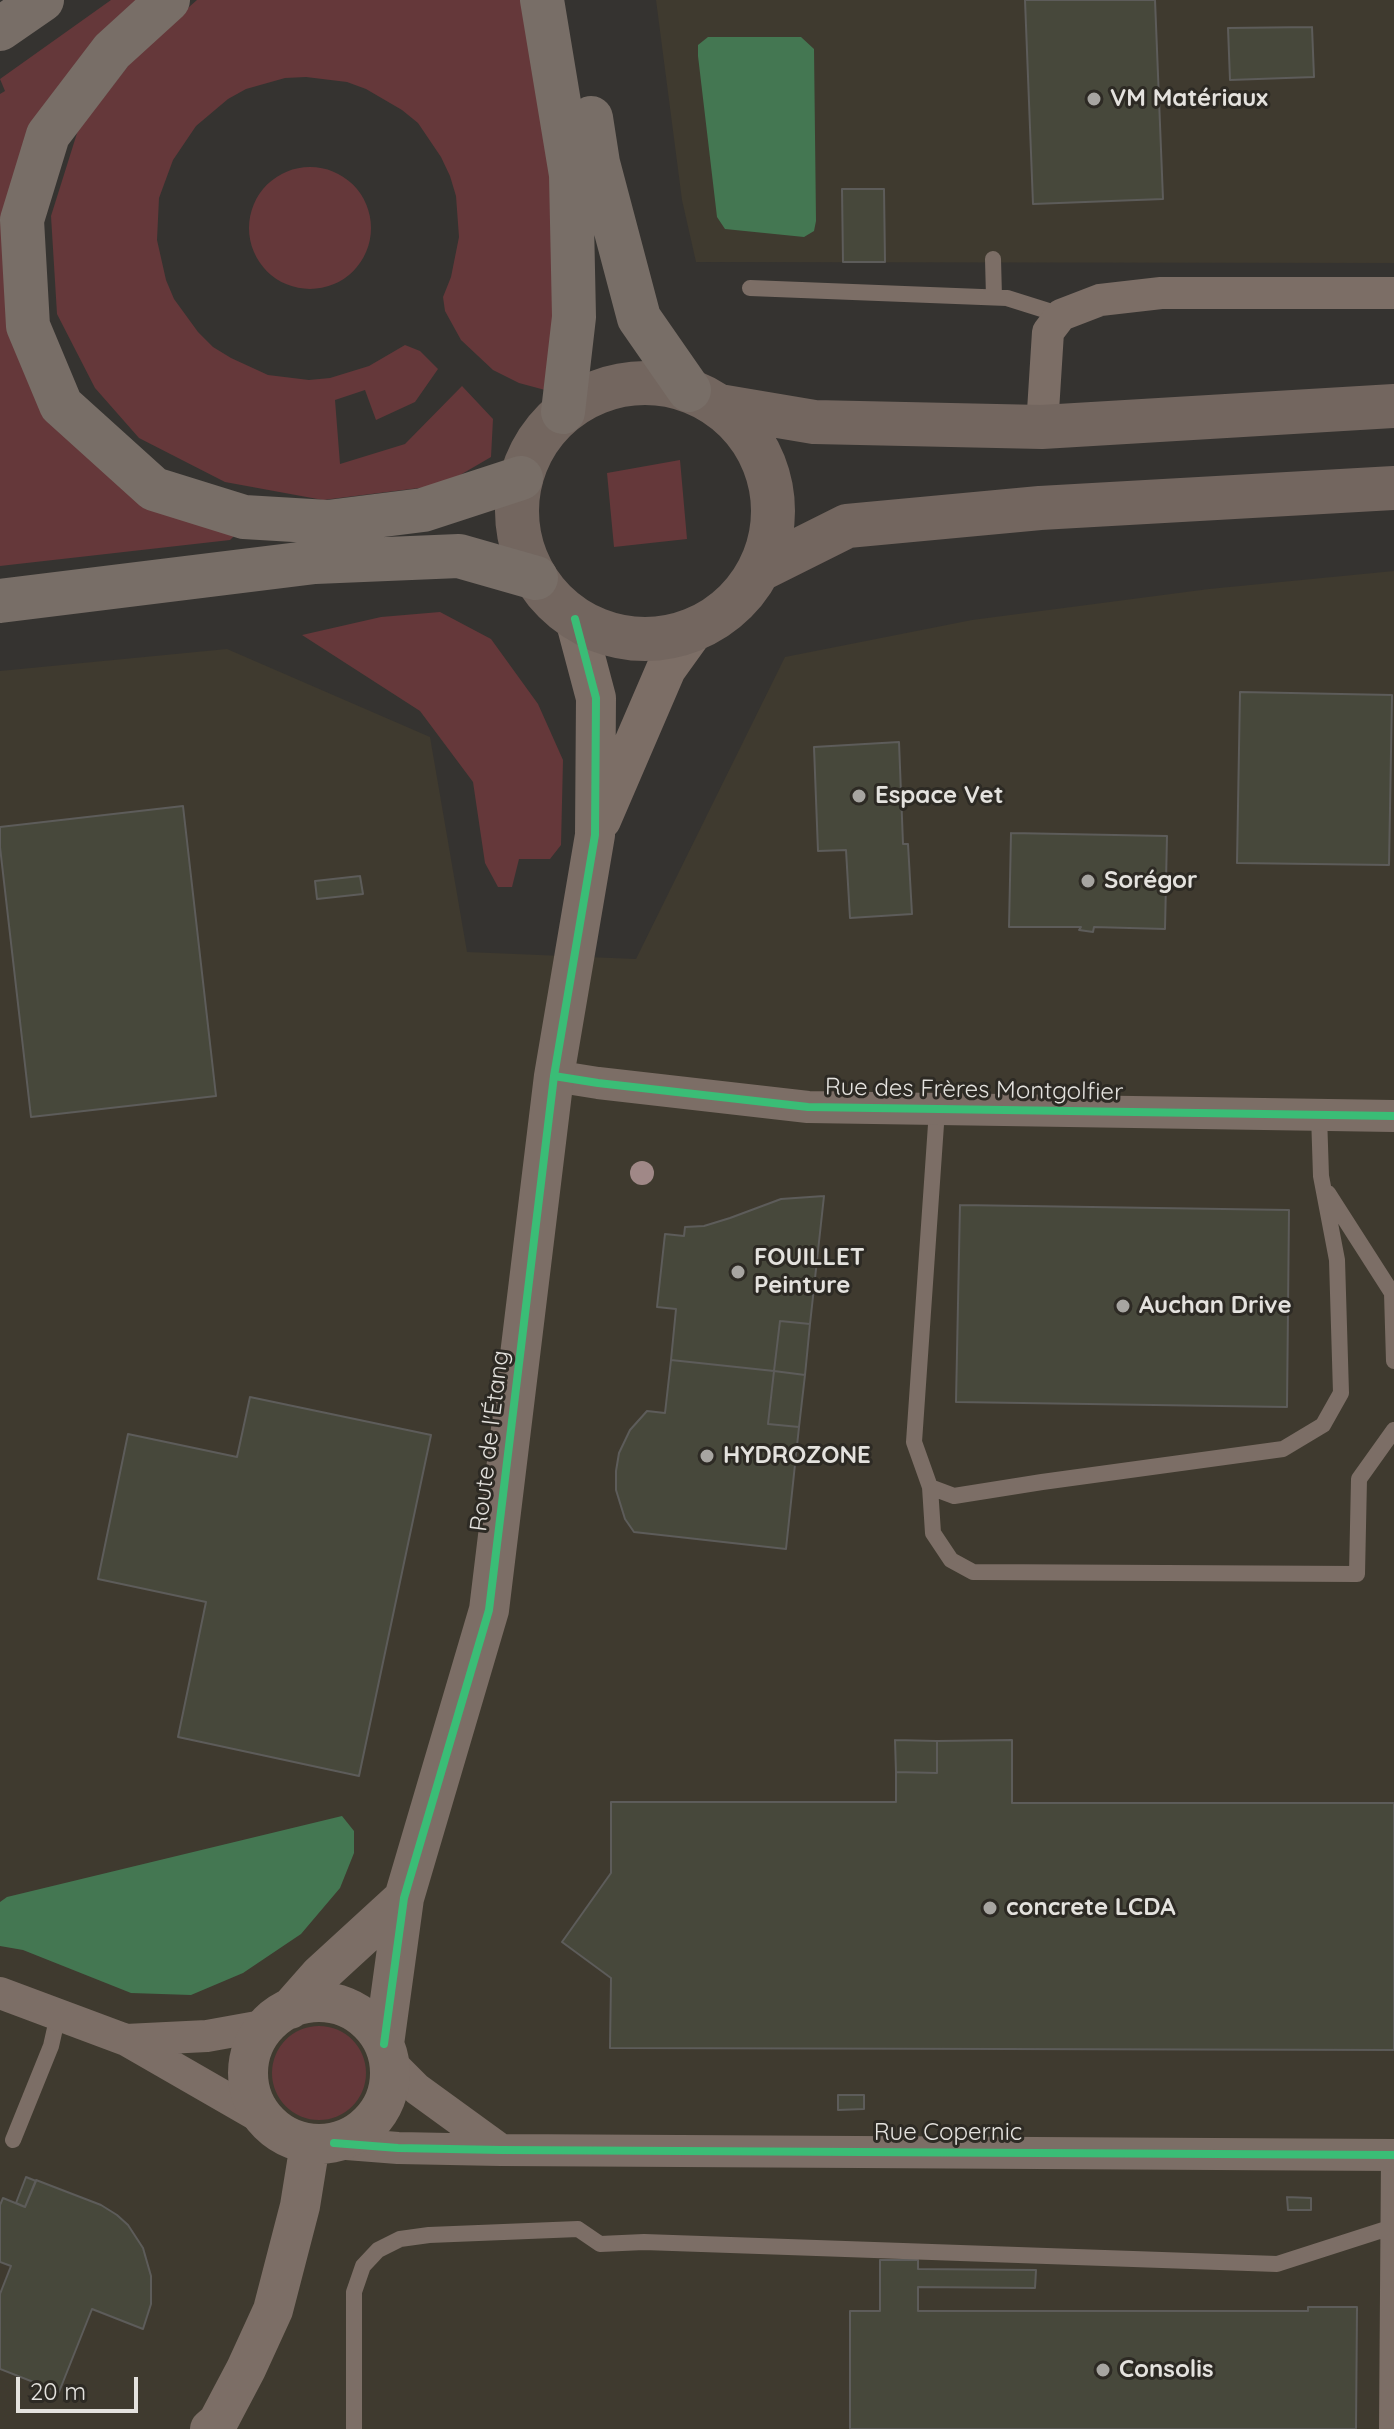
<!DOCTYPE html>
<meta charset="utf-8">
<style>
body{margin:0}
#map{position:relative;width:1394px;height:2429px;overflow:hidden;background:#353330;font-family:Quicksand,sans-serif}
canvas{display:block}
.scale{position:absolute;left:16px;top:2377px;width:122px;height:36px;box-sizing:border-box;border:4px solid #e4e2de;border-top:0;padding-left:10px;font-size:24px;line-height:28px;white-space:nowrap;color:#e4e2de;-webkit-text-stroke:6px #2d2a24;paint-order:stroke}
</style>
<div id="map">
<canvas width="1394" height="2429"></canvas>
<div class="scale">20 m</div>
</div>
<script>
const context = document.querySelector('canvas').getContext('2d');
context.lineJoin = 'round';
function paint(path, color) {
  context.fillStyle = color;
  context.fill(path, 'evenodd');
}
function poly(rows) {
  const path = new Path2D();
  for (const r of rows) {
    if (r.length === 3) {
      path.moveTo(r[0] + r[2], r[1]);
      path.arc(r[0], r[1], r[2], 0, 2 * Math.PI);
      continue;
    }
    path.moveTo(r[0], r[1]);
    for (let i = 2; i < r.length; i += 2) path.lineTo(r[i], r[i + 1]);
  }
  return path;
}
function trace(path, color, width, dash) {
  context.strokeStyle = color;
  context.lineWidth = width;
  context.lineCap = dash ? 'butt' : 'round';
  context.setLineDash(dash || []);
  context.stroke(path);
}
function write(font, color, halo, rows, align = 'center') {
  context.font = font + ' Quicksand,sans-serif';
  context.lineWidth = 6;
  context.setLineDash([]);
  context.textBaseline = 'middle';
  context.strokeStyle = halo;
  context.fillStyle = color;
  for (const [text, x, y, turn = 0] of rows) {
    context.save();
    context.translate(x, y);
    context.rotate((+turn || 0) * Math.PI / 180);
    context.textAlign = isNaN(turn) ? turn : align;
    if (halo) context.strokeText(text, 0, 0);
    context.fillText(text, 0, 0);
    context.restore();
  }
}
paint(poly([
 [656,0,1394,0,1394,263,696,262,682,200],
 [1394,571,1394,2429,0,2429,0,671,227,649,430,737,467,952,636,959,785,657,972,620,1209,589]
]), '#3f3a2f');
paint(poly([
 [111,0,146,0,28,148,47,393,240,530,230,540,0,566,0,94,5,91,0,79],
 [197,0,529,0,562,271,545,390,519,383,493,370,461,340,445,311,443,297,451,277,459,237,456,196,450,176,441,157,418,123,402,110,366,89,347,82,306,77,285,78,246,89,228,99,196,126,173,160,159,198,157,240,166,280,174,299,198,332,213,347,231,358,268,375,309,380,330,378,369,366,405,345,420,351,438,369,415,402,376,420,365,390,335,400,340,464,405,444,462,386,493,419,491,457,443,485,323,500,225,482,139,438,95,388,57,314,51,216,78,130,142,48],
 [310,228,61],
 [680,460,687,539,614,547,607,473],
 [440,612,491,639,538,704,563,760,561,845,550,859,519,859,512,887,498,887,485,863,473,782,420,711,302,635,381,617],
 [319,2073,47]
]), '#65383a');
paint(poly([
 [708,37,801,37,814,49,816,221,814,231,804,237,725,229,717,217,698,56,698,45],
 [342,1816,354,1831,354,1853,340,1888,301,1934,243,1973,191,1995,131,1993,23,1950,0,1946,0,1902,7,1897]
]), '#447752');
const building = poly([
 [1025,0,1155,0,1163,199,1033,204,1025,0],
 [1312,27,1314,77,1230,80,1228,28,1312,27],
 [842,189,884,189,885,262,843,262,842,189],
 [1240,692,1392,695,1389,865,1237,863,1240,692],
 [899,742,903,844,908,844,912,914,850,918,846,850,818,851,814,747,899,742],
 [183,806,216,1096,31,1117,0,847,0,827,183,806],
 [1011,833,1167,836,1165,929,1094,927,1093,932,1079,930,1081,927,1009,927,1011,833],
 [360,876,363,894,317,899,315,881,360,876],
 [824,1196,810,1324,780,1321,774,1371,671,1360,676,1309,657,1307,665,1234,684,1236,685,1227,704,1226,730,1218,781,1199,824,1196],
 [960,1205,1289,1210,1287,1407,956,1402,960,1205],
 [780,1321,810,1324,805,1375,774,1371,780,1321],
 [671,1360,774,1371,768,1424,799,1427,786,1549,634,1532,625,1519,616,1490,616,1471,619,1453,630,1430,647,1411,665,1413,671,1360],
 [774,1371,805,1375,799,1427,768,1424,774,1371],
 [250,1397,431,1435,359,1776,178,1737,206,1602,98,1579,128,1434,237,1457,250,1397],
 [895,1740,937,1741,937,1773,896,1772,895,1740],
 [1012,1740,1012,1803,1394,1803,1394,2050,610,2048,611,1978,562,1942,611,1873,611,1802,896,1802,896,1772,937,1773,937,1741,1012,1740],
 [838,2095,864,2095,864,2109,838,2110,838,2095],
 [26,2177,36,2181,25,2207,16,2203,26,2177],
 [36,2180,101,2205,117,2215,128,2225,143,2248,151,2276,151,2304,143,2329,92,2309,59,2392,0,2369,0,2294,11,2266,0,2262,0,2205,3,2198,25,2207,36,2180],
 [1287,2197,1311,2198,1311,2210,1288,2210,1287,2197],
 [880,2260,918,2260,918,2269,1036,2270,1035,2288,918,2287,918,2311,1308,2311,1308,2307,1357,2307,1356,2429,850,2429,850,2311,880,2311,880,2260]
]);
paint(building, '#47483b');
trace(building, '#5d5c5a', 2);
trace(poly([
 [993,259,994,297],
 [750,288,1007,298,1061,315],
 [937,1110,914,1442,930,1487,954,1496,1042,1482,1283,1449,1323,1425,1341,1393,1337,1260,1321,1176,1319,1115],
 [1328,1193,1392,1293,1394,1361],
 [930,1487,933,1533,951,1560,973,1572,1357,1574,1359,1479,1394,1430],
 [13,2140,51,2046,58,2015],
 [354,2429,354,2292,363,2266,378,2250,400,2239,429,2235,578,2229,600,2244,644,2242,1277,2264,1389,2228],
 [1387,2429,1389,2155]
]), '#7c6e66', 16);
trace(poly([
 [1042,427,1048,332,1061,315,1100,300,1161,293,1394,293],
 [554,1076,598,1083,808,1107,1394,1116],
 [0,1993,126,2040,265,2120],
 [126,2040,207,2036,268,2025],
 [389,2061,417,2089,501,2150],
 [334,2143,398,2148,501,2150,1394,2155]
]), '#7c6e66', 32);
trace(poly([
 [601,820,666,669,694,630],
 [319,2073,71],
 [290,2009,320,1975,404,1898],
 [384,2044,404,1898,489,1610,554,1076,595,835,596,698,575,619],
 [210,2429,218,2422,246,2369,273,2310,300,2206,310,2144]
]), '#7c6e66', 40);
trace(poly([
 [645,511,128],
 [719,406,814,422,1042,427,1394,406],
 [759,570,847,526,1040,508,1394,488]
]), '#73665f', 44);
trace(poly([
 [168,0,112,51,48,135,22,220,28,326,61,405,154,489,244,517,328,522,423,510,521,478],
 [542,0,571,175,574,317,563,412],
 [0,29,42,0],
 [591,118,598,163,639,318,689,390],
 [0,601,315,562,459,556,536,578]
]), '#786e67', 44);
trace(poly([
 [554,1076,598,1083,808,1107,1394,1116],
 [384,2044,404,1898,489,1610,554,1076,595,835,596,698,575,619],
 [334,2143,398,2148,501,2150,1394,2155]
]), '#3abd76', 8);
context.fillStyle = '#a08887';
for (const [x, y] of [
 [642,1173]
]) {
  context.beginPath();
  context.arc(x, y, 12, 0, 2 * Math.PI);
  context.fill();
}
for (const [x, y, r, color] of [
 [1094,99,8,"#a7a5a1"],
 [859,796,8,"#a7a5a1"],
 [1088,881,8,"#a7a5a1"],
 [738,1272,8,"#a7a5a1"],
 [1123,1306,8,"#a7a5a1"],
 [707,1456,8,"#a7a5a1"],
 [990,1908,8,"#a7a5a1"],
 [1103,2370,8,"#a7a5a1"]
]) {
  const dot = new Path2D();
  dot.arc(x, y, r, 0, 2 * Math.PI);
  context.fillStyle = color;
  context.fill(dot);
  trace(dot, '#2d2a24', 3);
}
write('bold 24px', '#e4e2de', '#2d2a24', [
 ["VM Matériaux",1110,99],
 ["Espace Vet",875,796],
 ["Sorégor",1104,881],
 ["FOUILLET",754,1258],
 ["Peinture",754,1286],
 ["Auchan Drive",1139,1306],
 ["HYDROZONE",723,1456],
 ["concrete LCDA",1006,1908],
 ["Consolis",1119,2370]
], 'left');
write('24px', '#e4e2de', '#2d2a24', [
 ["Rue des Frères Montgolfier",974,1090,1],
 ["Route de l'Étang",490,1441,-83],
 ["Rue Copernic",948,2133]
]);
</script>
